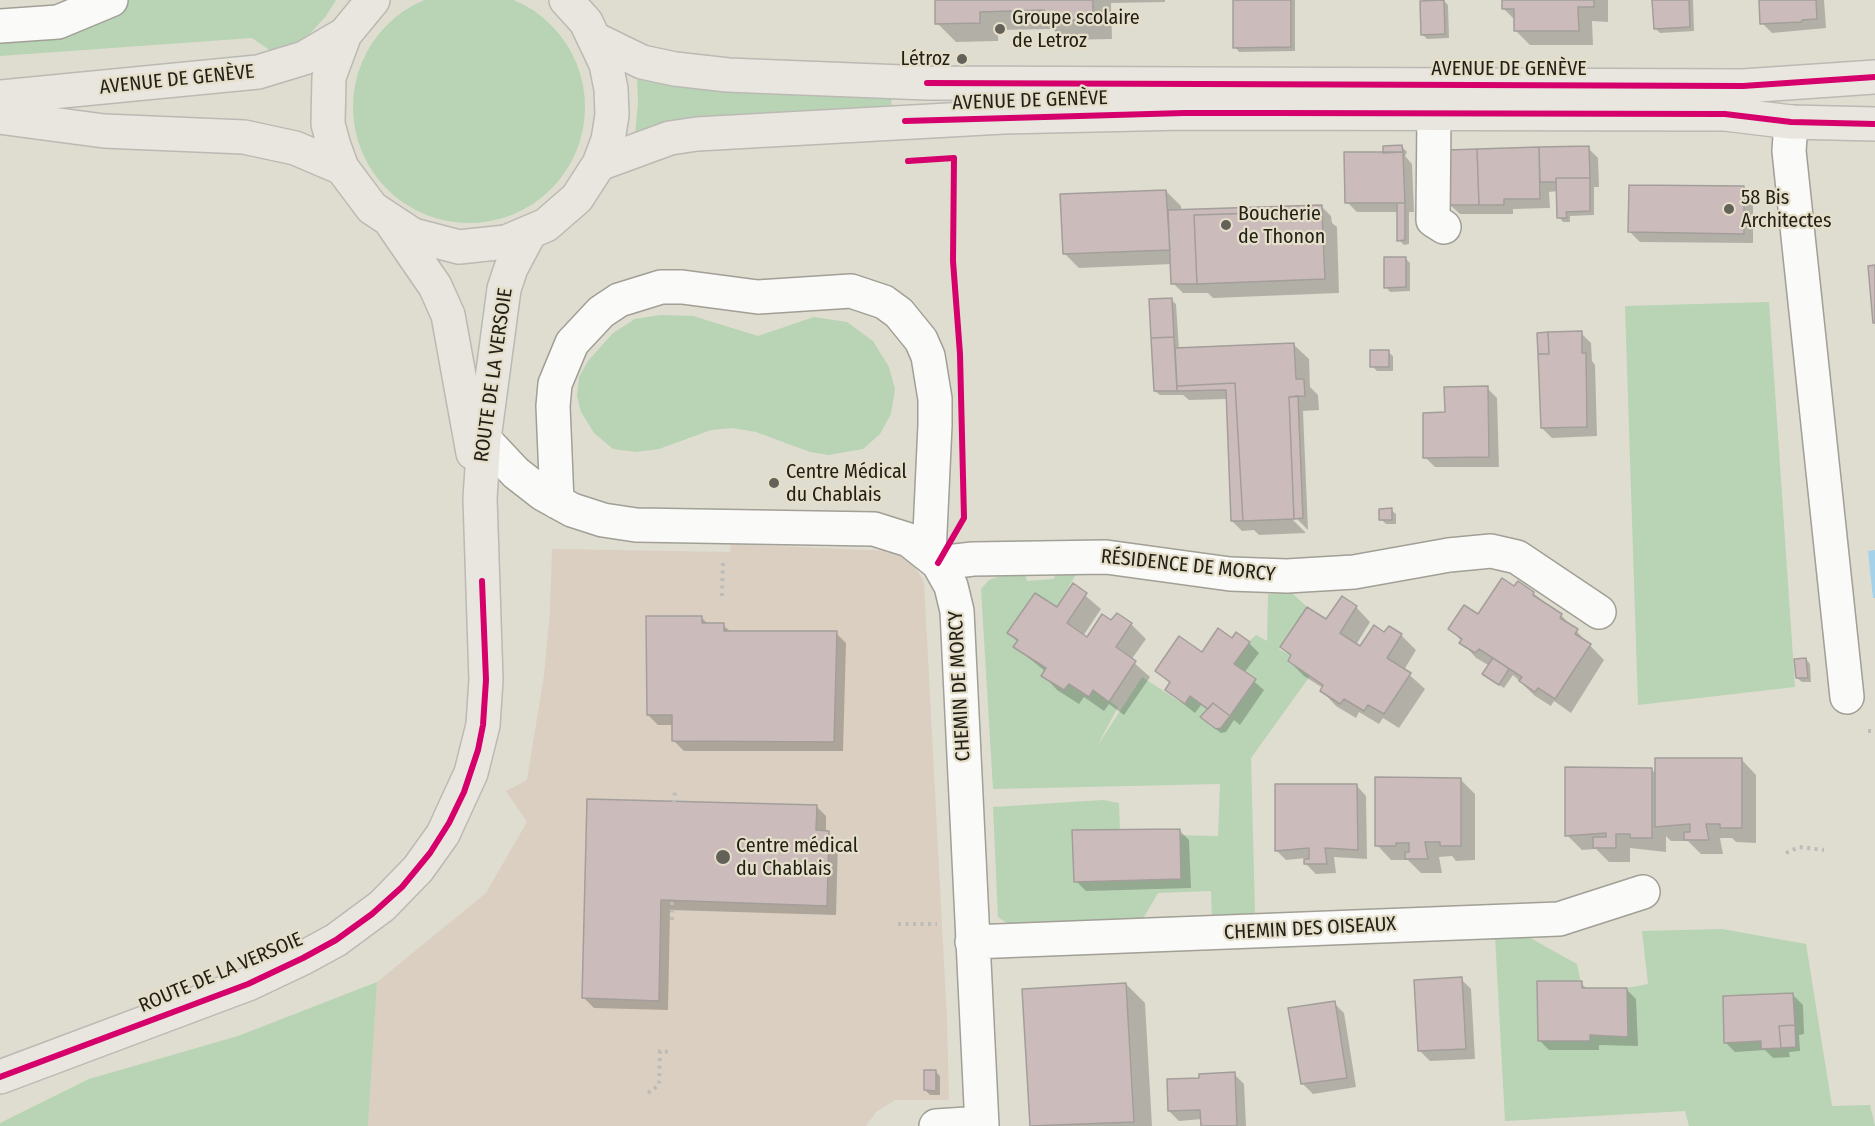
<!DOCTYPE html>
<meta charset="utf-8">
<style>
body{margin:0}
canvas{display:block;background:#dfdcd0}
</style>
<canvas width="1875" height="1126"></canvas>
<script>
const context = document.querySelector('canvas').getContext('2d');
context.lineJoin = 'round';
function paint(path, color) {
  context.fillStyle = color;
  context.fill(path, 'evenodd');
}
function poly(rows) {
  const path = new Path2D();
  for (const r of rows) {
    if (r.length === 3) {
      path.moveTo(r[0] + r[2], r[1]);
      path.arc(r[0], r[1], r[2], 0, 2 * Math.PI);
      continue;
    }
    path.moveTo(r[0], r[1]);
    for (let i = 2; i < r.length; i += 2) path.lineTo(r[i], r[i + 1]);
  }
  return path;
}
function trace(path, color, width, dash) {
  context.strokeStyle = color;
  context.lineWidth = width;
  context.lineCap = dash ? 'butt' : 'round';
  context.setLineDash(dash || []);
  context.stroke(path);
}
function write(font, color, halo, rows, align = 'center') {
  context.font = font + ' "Fira Sans Condensed",sans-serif';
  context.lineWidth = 4.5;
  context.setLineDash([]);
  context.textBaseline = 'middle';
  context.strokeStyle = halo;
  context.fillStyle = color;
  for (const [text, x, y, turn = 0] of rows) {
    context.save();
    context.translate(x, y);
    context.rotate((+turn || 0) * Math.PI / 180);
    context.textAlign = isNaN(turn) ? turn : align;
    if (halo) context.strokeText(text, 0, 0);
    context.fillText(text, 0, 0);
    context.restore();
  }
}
paint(poly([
 [731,544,891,551,912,562,924,582,947,1021,949,1100,895,1100,876,1112,866,1126,368,1126,377,982,486,893,527,822,506,791,527,780,544,675,550,612,552,549,730,552]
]), '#dacfc1');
paint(poly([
 [469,107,116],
 [129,0,336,0,326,16,307,37,274,53,252,38,0,56,0,40,100,20],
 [637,76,688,87,726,91,891,96,892,110,635,135,638,103],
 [1769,302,1795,687,1638,705,1625,306],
 [660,315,693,316,758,336,814,317,847,322,873,341,889,367,895,389,891,414,880,434,863,449,829,455,810,452,756,432,733,428,711,430,659,449,636,452,613,449,594,433,581,412,577,396,579,377,588,361,613,333,635,319],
 [1057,569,1079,569,1057,607,1035,593,1007,633,1018,640,1014,647,1046,668,1041,676,1073,676,1118,707,1096,748,1142,677,1185,705,1190,696,1256,635,1267,641,1268,594,1292,593,1307,607,1279,649,1291,655,1310,676,1251,758,1255,914,1212,921,1211,891,1158,893,1141,922,1014,928,998,917,993,807,1103,800,1119,803,1120,834,1218,836,1220,784,993,789,981,589,989,580,1010,572,1025,573,1027,581,1054,579],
 [1722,929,1806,944,1832,1106,1870,1105,1875,1126,1689,1126,1685,1111,1505,1121,1495,936,1525,935,1577,964,1582,988,1627,988,1648,984,1642,931],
 [377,982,368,1126,0,1126,0,1123,89,1079,238,1036]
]), '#b8d4b5');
paint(poly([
 [1875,550,1875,598,1873,598,1868,551]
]), '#a4d2eb');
paint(poly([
 [937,0,1165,0,1165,2,1111,3,1112,39,1064,40,1053,29,998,30,998,41,956,42,937,23],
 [1234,0,1295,0,1295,51,1239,52,1235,47],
 [1503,0,1608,0,1608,22,1592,21,1593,45,1530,45,1515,30,1515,20,1503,8],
 [1653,0,1693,0,1694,31,1660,33,1655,28],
 [1761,0,1824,0,1826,28,1772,33,1762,23],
 [1444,1,1448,5,1449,38,1427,39,1423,35],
 [1402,147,1407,152,1405,156,1412,164,1414,212,1409,212,1409,244,1404,245,1399,240,1399,212,1357,212,1347,202,1385,154],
 [1588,148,1598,158,1599,187,1594,187,1594,215,1570,216,1570,222,1563,222,1559,217,1558,191,1549,192,1550,208,1513,209,1513,214,1460,214,1450,205,1449,151],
 [1743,188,1753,198,1753,243,1640,242,1630,232],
 [1166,191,1181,206,1181,212,1321,206,1331,216,1332,223,1337,227,1339,293,1213,298,1208,293,1183,293,1173,283,1172,264,1079,268,1064,253],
 [1405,258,1410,263,1410,291,1390,292,1386,287],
 [1171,300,1176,304,1179,350,1294,345,1309,359,1310,387,1318,395,1319,410,1303,411,1308,530,1290,512,1287,514,1306,533,1259,535,1254,530,1242,531,1232,521,1227,399,1189,400,1183,395,1160,395,1155,391],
 [1581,333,1591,343,1592,361,1595,365,1597,436,1552,438,1542,428],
 [1388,352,1393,356,1393,371,1377,371,1372,366],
 [1487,388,1497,398,1499,467,1435,467,1425,457,1447,414],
 [1391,510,1396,514,1396,524,1386,524,1381,519],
 [1073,585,1101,609,1083,636,1087,639,1112,622,1131,624,1146,639,1131,660,1150,677,1124,715,1109,704,1104,711,1084,697,1079,704,1057,690,1043,675,1045,671,1015,647,1018,642,1009,633,1057,609],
 [1515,588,1533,593,1561,615,1604,660,1571,713,1554,701,1551,706,1535,696,1513,675,1504,688,1489,679,1484,674,1490,666,1476,658,1450,628,1479,616],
 [1356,607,1370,622,1356,645,1360,648,1385,635,1389,628,1401,635,1416,650,1404,670,1425,689,1399,728,1383,718,1379,724,1359,712,1356,718,1336,706,1322,691,1323,688,1304,676,1289,661,1292,657,1282,647],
 [701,617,709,625,723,625,732,633,836,633,846,643,843,751,684,751,674,741,674,725,658,725,648,715],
 [1232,640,1249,643,1259,653,1244,673,1264,690,1240,725,1234,720,1226,732,1221,733,1206,721,1208,710,1201,705,1195,713,1177,699,1167,689,1171,684,1156,671],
 [1806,659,1810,664,1811,682,1802,682,1797,678],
 [1742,760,1756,775,1756,843,1736,842,1732,838,1720,838,1723,854,1701,854,1688,841,1671,841,1666,836,1666,852,1630,848,1630,862,1609,862,1596,849,1582,850,1567,835,1651,769,1657,775],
 [1460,779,1475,794,1475,860,1456,861,1452,856,1439,857,1442,873,1421,873,1408,860,1391,860,1377,845],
 [1357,786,1366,796,1367,859,1334,857,1336,873,1316,874,1306,864,1306,858,1286,860,1276,850],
 [588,801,816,806,826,816,826,832,838,842,836,915,670,910,668,1010,594,1008,584,998],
 [1179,830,1189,840,1191,888,1086,891,1076,881],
 [1461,979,1471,989,1475,1059,1430,1061,1420,1051],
 [1581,983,1587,989,1626,989,1636,999,1638,1046,1599,1045,1599,1050,1549,1050,1539,1040],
 [1126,984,1145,1003,1152,1126,1032,1126,1024,990],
 [1793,995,1803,1005,1804,1034,1799,1035,1800,1051,1789,1052,1790,1057,1773,1058,1765,1050,1735,1052,1725,1042],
 [1334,1003,1344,1013,1356,1087,1313,1094,1303,1084],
 [936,1072,940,1076,940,1095,930,1095,925,1090],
 [1234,1074,1244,1084,1246,1126,1203,1126,1202,1119,1179,1121,1169,1111,1201,1079]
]), '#0003');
const building = poly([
 [935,0,1093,0,1093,20,1044,21,1044,10,980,12,980,23,935,24,935,0],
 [1233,0,1291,0,1291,47,1233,48,1233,0],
 [1444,0,1445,34,1421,35,1420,1,1444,0],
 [1502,0,1594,0,1594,7,1578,7,1579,31,1514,31,1514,9,1502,9,1502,0],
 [1652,0,1689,0,1690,27,1654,29,1652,0],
 [1759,0,1816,0,1817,19,1802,20,1801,22,1760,24,1759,0],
 [1402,145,1403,152,1383,153,1383,146,1402,145],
 [1589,146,1590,178,1556,178,1556,182,1540,182,1539,147,1589,146],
 [1539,147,1540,199,1504,199,1504,205,1479,205,1477,149,1539,147],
 [1477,149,1479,205,1449,205,1448,150,1477,149],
 [1344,152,1403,152,1405,203,1345,203,1344,152],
 [1556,178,1590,178,1590,211,1566,212,1567,218,1557,218,1556,178],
 [1629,185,1744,186,1744,234,1628,232,1629,185],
 [1166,190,1170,250,1063,254,1060,194,1166,190],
 [1397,203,1405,203,1405,240,1397,241,1397,203],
 [1322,205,1322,211,1194,215,1197,284,1171,284,1168,210,1322,205],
 [1322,211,1325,279,1197,284,1194,215,1322,211],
 [1384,257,1406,257,1406,287,1384,288,1384,257],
 [1875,265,1875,323,1873,323,1868,266,1875,265],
 [1172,298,1174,337,1151,338,1149,299,1172,298],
 [1582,331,1582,353,1586,353,1587,427,1541,428,1538,354,1549,354,1548,332,1582,331],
 [1548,332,1549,354,1538,354,1537,333,1548,332],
 [1174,337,1177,391,1154,391,1151,338,1174,337],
 [1294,343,1296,379,1304,379,1305,396,1289,397,1294,519,1243,521,1235,383,1177,386,1175,348,1294,343],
 [1370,350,1389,350,1389,367,1370,367,1370,350],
 [1235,383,1243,521,1231,521,1226,390,1177,391,1177,386,1235,383],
 [1488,386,1489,457,1423,458,1423,413,1445,412,1444,387,1488,386],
 [1298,396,1303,518,1294,519,1289,397,1298,396],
 [1392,508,1392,520,1379,520,1379,509,1392,508],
 [1502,578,1514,586,1518,581,1534,592,1533,595,1562,614,1560,618,1578,629,1575,634,1591,644,1555,699,1538,688,1535,692,1519,681,1522,677,1479,649,1475,653,1459,643,1462,639,1448,629,1464,605,1478,614,1502,578],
 [1073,583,1087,593,1067,623,1087,637,1102,614,1111,620,1117,613,1132,623,1116,647,1136,661,1109,702,1093,690,1089,697,1069,684,1064,690,1041,676,1046,668,1013,647,1018,640,1007,633,1035,593,1057,607,1073,583],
 [1342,596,1357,606,1340,633,1360,646,1374,625,1384,632,1389,626,1402,634,1387,658,1411,673,1384,714,1368,705,1364,711,1344,699,1340,704,1320,691,1323,685,1288,661,1291,655,1280,647,1307,607,1326,619,1342,596],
 [646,616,702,616,702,623,724,623,724,631,837,631,834,742,672,741,672,715,647,715,646,616],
 [1218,628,1232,638,1236,632,1250,642,1234,664,1256,679,1230,716,1213,703,1208,709,1190,696,1185,704,1165,690,1170,682,1155,671,1179,636,1202,652,1218,628],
 [1493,658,1509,669,1499,685,1482,674,1493,658],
 [1806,658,1808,678,1796,678,1794,659,1806,658],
 [1213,703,1230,716,1221,728,1216,729,1200,717,1213,703],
 [1655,758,1742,758,1742,828,1720,828,1720,824,1706,824,1709,840,1684,840,1684,832,1690,832,1690,824,1655,827,1655,758],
 [1565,767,1652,768,1652,838,1630,838,1630,834,1616,834,1616,848,1593,848,1593,837,1606,837,1606,833,1565,836,1565,767],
 [1375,777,1461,778,1461,846,1440,846,1440,842,1425,842,1428,859,1405,859,1405,852,1409,852,1409,843,1396,843,1396,846,1375,846,1375,777],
 [1275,784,1357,784,1358,850,1325,848,1327,864,1304,864,1304,859,1309,859,1309,848,1275,851,1275,784],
 [587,799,817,805,816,830,829,831,827,906,661,900,659,1001,582,998,587,799],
 [1180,829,1181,879,1074,882,1072,830,1180,829],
 [1462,977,1466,1049,1418,1051,1414,980,1462,977],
 [1537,981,1582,981,1582,988,1627,988,1628,1037,1590,1035,1590,1041,1538,1041,1537,981],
 [1126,983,1134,1122,1030,1126,1022,989,1126,983],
 [1793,993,1795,1025,1779,1026,1781,1048,1761,1049,1761,1041,1724,1043,1723,996,1793,993],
 [1335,1001,1347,1078,1301,1084,1288,1008,1335,1001],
 [1795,1025,1796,1047,1781,1048,1779,1026,1795,1025],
 [924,1070,936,1070,936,1091,924,1090,924,1070],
 [1235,1072,1237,1126,1201,1126,1200,1110,1168,1111,1167,1079,1199,1078,1199,1074,1235,1072]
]);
paint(building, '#cbbcbb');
trace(building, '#a39e9a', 1.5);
const minor = poly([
 [0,26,58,22,111,0],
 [1434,115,1433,220,1444,227],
 [1791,122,1789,151,1847,697],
 [484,439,516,473,543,494,572,510,603,520,636,525,874,529,909,540,938,563,951,586,957,611,982,1126],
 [557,502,553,406,555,384,572,343,601,312,619,300,661,287,682,287,758,297,851,291,884,302,899,313,921,340,928,356,935,399,935,425,929,554],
 [938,563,973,559,1106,557,1230,574,1287,576,1354,572,1449,555,1491,551,1517,557,1599,612],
 [972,942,1559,919,1643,892],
 [936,1126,982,1123]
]);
const major = poly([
 [373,0,345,34,329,77,328,124,334,146,342,168,372,208,413,235,459,247,506,242,546,225,577,198,599,164,608,140,612,115,611,89,606,64,586,22,566,0],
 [597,40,642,62,675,69,728,75,927,83,1743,86,1875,77],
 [0,97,258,72,304,58,345,34],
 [0,117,104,131,244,137,295,148,342,168],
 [599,164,670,138,697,134,1003,117,1184,113,1725,114,1791,122,1875,124],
 [393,225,435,286,448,315,473,453],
 [0,1077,248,984,303,958,336,940,382,906,418,869,443,834,471,773,483,725,486,680,480,498,484,439,504,289,511,268,529,234]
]);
trace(minor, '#a19f96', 36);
trace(major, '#bbb9b3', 36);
trace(poly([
 [950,158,954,158,953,261,958,333],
 [908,161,940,159],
 [722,596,723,560],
 [1868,731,1875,731],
 [674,803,675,790],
 [1786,853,1799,847,1824,850],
 [672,920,672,900],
 [898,924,937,924],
 [648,1093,659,1085,660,1051,669,1052]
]), '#bdbcb8', 4, [3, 4.5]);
trace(minor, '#fafaf8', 33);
trace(major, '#e8e6df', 33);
trace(poly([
 [927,83,1743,86,1875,77],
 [905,121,1184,113,1277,113,1725,114,1791,122,1875,124],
 [908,161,954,158,953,261,960,354,964,518,938,563],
 [0,1077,248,984,303,958,336,940,372,914,402,887,430,853,449,823,464,792,478,750,483,725,486,680,482,581]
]), '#d6006c', 6);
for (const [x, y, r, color] of [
 [1000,29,6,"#646258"],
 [962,59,6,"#646258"],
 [1729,209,6,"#646258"],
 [1226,225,6,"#646258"],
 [774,483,6,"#646258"],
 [723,857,8,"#646258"]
]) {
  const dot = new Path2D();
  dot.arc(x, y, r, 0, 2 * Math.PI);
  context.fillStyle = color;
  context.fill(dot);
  trace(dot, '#e5dfca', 2);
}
write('20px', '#222018', '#e5dfca', [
 ["Groupe scolaire",1012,18],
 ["de Letroz",1012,41],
 ["Létroz",950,59,"right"],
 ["58 Bis",1741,198],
 ["Architectes",1741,221],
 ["Boucherie",1238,214],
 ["de Thonon",1238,237],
 ["Centre Médical",786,472],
 ["du Chablais",786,495],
 ["Centre médical",736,846],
 ["du Chablais",736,869]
], 'left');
write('20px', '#222018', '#e5dfca', [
 ["AVENUE DE GENÈVE",1509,69],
 ["AVENUE DE GENÈVE",177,80,-6],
 ["AVENUE DE GENÈVE",1030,101,-2],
 ["ROUTE DE LA VERSOIE",494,375,-82],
 ["RÉSIDENCE DE MORCY",1188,566,6],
 ["CHEMIN DE MORCY",960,686,-93],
 ["CHEMIN DES OISEAUX",1310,929,-3],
 ["ROUTE DE LA VERSOIE",221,973,-23]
]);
</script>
